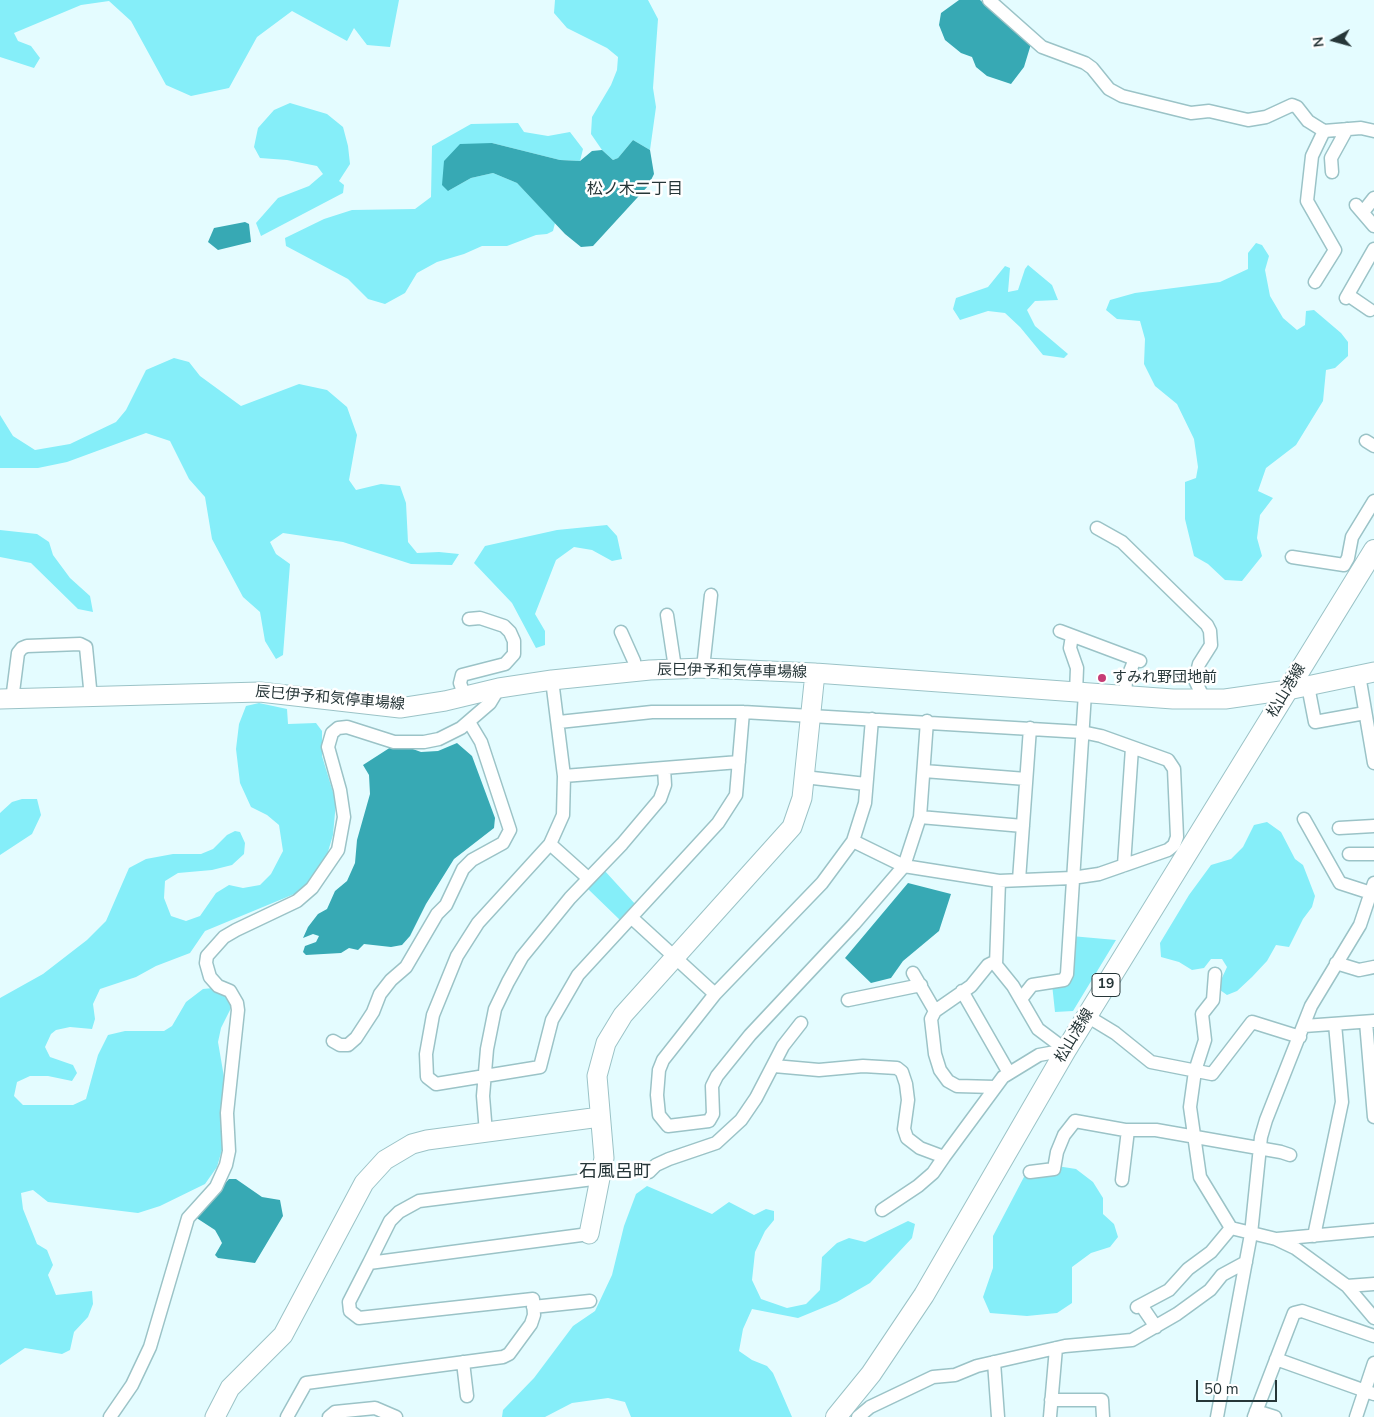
<!DOCTYPE html>
<meta charset="utf-8">
<style>
body{margin:0}
#map{position:relative;width:1374px;height:1417px;overflow:hidden;background:#e4fcff;font-family:"Nunito Sans",sans-serif}
canvas{display:block}
.north{position:absolute;left:1309px;top:15px;width:50px;height:50px;-webkit-text-stroke:4px #fff;paint-order:stroke;rotate:263deg;font-size:14px;font-weight:700;line-height:20px;text-align:center;color:#263638}
.north::after{content:'';display:block;margin:auto;width:18px;height:22px;background:#263638;clip-path:polygon(50% 0,100% 100%,50% 72%,0 100%)}
.scale{position:absolute;left:1196px;top:1380px;width:81px;height:22px;box-sizing:border-box;border:2px solid #263638;border-top:0;padding-left:6px;font-size:15px;line-height:18px;white-space:nowrap;color:#263638;-webkit-text-stroke:4px #fff;paint-order:stroke}
</style>
<div id="map">
<canvas width="1374" height="1417"></canvas>
<div class="north">N</div>
<div class="scale">50 m</div>
</div>
<script>
const context = document.querySelector('canvas').getContext('2d');
context.lineJoin = 'round';
function paint(path, color) {
  context.fillStyle = color;
  context.fill(path, 'evenodd');
}
function poly(rows) {
  const path = new Path2D();
  for (const r of rows) {
    path.moveTo(r[0], r[1]);
    for (let i = 2; i < r.length; i += 2) path.lineTo(r[i], r[i + 1]);
  }
  return path;
}
function trace(path, color, width, dash) {
  context.strokeStyle = color;
  context.lineWidth = width;
  context.lineCap = dash ? 'butt' : 'round';
  context.setLineDash(dash || []);
  context.stroke(path);
}
function write(font, color, halo, rows, align = 'center') {
  context.font = font + ' "Nunito Sans","Noto Sans JP",sans-serif';
  context.lineWidth = 5;
  context.setLineDash([]);
  context.textBaseline = 'middle';
  context.strokeStyle = halo;
  context.fillStyle = color;
  for (const [text, x, y, turn = 0] of rows) {
    context.save();
    context.translate(x, y);
    context.rotate((+turn || 0) * Math.PI / 180);
    context.textAlign = isNaN(turn) ? turn : align;
    if (halo) context.strokeText(text, 0, 0);
    context.fillText(text, 0, 0);
    context.restore();
  }
}
paint(poly([
 [0,0,399,0,390,47,367,45,354,28,347,41,292,11,257,37,229,88,191,96,166,85,131,21,109,1,81,5,14,33,18,41,31,46,40,58,34,68,0,57],
 [555,0,648,0,658,19,653,88,656,107,650,150,633,140,618,158,613,160,602,150,591,134,592,117,611,85,617,70,618,57,607,48,567,28,554,13],
 [290,103,327,114,343,127,348,146,350,164,339,181,344,185,343,193,261,236,256,223,278,198,309,186,323,174,317,166,287,160,260,158,254,147,258,128,274,110],
 [518,123,524,132,548,136,570,132,583,149,580,161,560,160,492,143,448,191,471,178,493,173,517,183,555,223,553,231,547,234,536,235,507,246,482,246,464,254,437,262,417,273,405,293,385,304,368,299,348,279,286,246,285,238,324,219,352,210,415,209,431,197,432,146,471,124],
 [1256,243,1262,245,1269,256,1265,270,1270,296,1283,318,1297,330,1305,325,1306,311,1314,310,1341,333,1348,342,1348,356,1335,368,1326,370,1323,401,1296,445,1266,468,1258,491,1273,498,1260,515,1257,538,1262,556,1242,581,1225,580,1208,564,1194,556,1185,519,1185,482,1196,478,1198,467,1194,439,1177,404,1155,386,1144,364,1145,339,1140,321,1117,319,1106,310,1110,300,1135,293,1220,282,1248,269,1248,253],
 [1028,265,1052,285,1058,300,1035,301,1027,310,1035,326,1068,354,1064,358,1043,355,1020,327,1005,313,988,311,960,320,953,309,956,298,988,287,1005,266,1010,268,1008,292,1018,290,1025,269],
 [174,358,189,362,200,376,241,406,299,384,327,390,347,407,357,435,349,480,356,490,381,484,400,486,406,503,408,542,417,553,439,552,459,554,452,565,411,564,343,542,283,533,270,542,276,554,290,564,283,655,276,659,265,641,260,612,243,597,212,539,205,497,189,479,170,441,146,433,67,462,38,468,0,468,0,415,13,436,35,450,70,444,116,422,126,410,146,370],
 [607,525,617,536,622,559,612,561,592,550,574,547,556,560,535,614,545,631,545,645,536,648,512,603,474,563,485,546,557,530],
 [0,530,37,534,49,542,53,555,70,578,90,596,93,612,78,609,31,563,0,557],
 [259,703,287,709,288,724,316,723,322,731,322,756,336,802,333,835,324,865,304,890,205,931,190,953,156,966,136,977,100,989,93,1004,95,1019,92,1029,70,1027,56,1030,51,1034,45,1047,50,1057,73,1065,77,1073,72,1081,48,1076,30,1076,17,1082,14,1096,23,1105,73,1105,86,1099,98,1055,108,1035,125,1031,164,1031,172,1026,186,1002,203,989,223,987,228,992,231,1008,221,1028,218,1042,224,1077,223,1146,217,1167,205,1184,160,1206,138,1213,48,1202,33,1190,21,1193,23,1209,37,1244,47,1250,53,1265,48,1275,56,1295,92,1291,93,1304,88,1317,74,1332,70,1350,62,1354,25,1348,0,1365,0,998,43,974,87,940,106,921,129,868,146,859,173,854,201,854,213,849,227,835,235,831,240,832,245,843,244,854,232,865,212,870,178,873,165,881,164,898,171,916,186,921,200,916,216,893,229,885,243,888,260,885,271,874,283,851,279,825,267,815,251,807,240,783,236,749,239,724,246,706],
 [22,799,37,799,41,815,32,834,0,855,0,813,12,802],
 [1267,822,1281,832,1295,859,1303,865,1315,896,1312,907,1303,919,1289,947,1276,945,1267,961,1252,977,1237,991,1227,995,1220,990,1221,980,1227,967,1222,959,1211,959,1204,968,1192,970,1179,962,1161,957,1160,943,1189,895,1211,865,1231,859,1243,847,1254,825],
 [604,870,636,905,621,921,587,888],
 [1071,936,1116,940,1073,1011,1055,1012,1052,984,1069,981],
 [1057,1166,1076,1169,1093,1182,1103,1198,1103,1214,1114,1224,1118,1237,1110,1247,1091,1253,1072,1267,1072,1303,1057,1313,1027,1316,990,1313,983,1297,993,1268,993,1236,1025,1175],
 [647,1186,712,1214,729,1202,754,1215,766,1209,774,1211,774,1220,765,1231,755,1252,752,1280,761,1299,787,1308,806,1304,820,1290,822,1257,837,1243,849,1238,865,1242,908,1221,915,1224,912,1238,870,1283,837,1302,798,1318,752,1309,743,1329,739,1351,752,1360,767,1366,773,1373,792,1417,631,1417,625,1402,608,1398,572,1403,545,1417,502,1417,503,1410,534,1378,573,1326,595,1311,612,1275,624,1226,636,1194]
]), '#85eef9');
paint(poly([
 [959,0,980,0,1031,44,1024,67,1011,84,987,76,976,67,972,57,961,53,945,40,939,25,941,13],
 [633,140,650,150,654,174,648,186,593,246,581,247,565,234,517,183,493,173,471,178,448,191,442,185,444,161,460,144,492,143,560,160,580,161,592,151,602,150,613,160,618,158],
 [245,222,249,224,251,242,218,250,208,242,214,228],
 [457,743,472,756,495,818,494,828,454,859,426,904,410,936,402,945,391,947,364,944,358,950,349,948,341,953,306,955,303,952,305,946,316,942,319,936,313,934,303,938,308,927,318,914,327,909,335,891,347,881,355,863,357,840,370,794,369,775,363,765,391,747,410,748,421,752,438,751],
 [908,883,951,894,939,931,903,961,891,978,871,983,845,958],
 [229,1179,236,1179,262,1197,280,1200,283,1216,255,1263,218,1258,215,1255,222,1243,219,1237,215,1230,195,1217]
]), '#37a9b4');
const street = poly([
 [989,0,1042,47,1085,63,1092,68,1109,89,1122,96,1191,113,1209,111,1248,120,1266,117,1292,105,1297,107,1308,121,1324,131,1361,128,1374,131],
 [1332,172,1331,158,1347,129],
 [1356,205,1374,226],
 [1363,212,1374,198],
 [1315,282,1335,250,1307,201,1312,156,1324,131],
 [1348,295,1370,310],
 [1346,298,1374,249],
 [1366,441,1374,446],
 [1097,528,1122,542,1207,625,1210,631,1211,645,1199,664,1195,680,1204,699],
 [1292,557,1344,565,1348,558,1352,537,1374,501],
 [667,615,675,668],
 [1060,631,1140,661],
 [621,632,634,661,636,672],
 [1072,636,1070,648,1077,668,1076,693],
 [703,668,711,595],
 [1359,675,1374,763],
 [552,680,564,776,563,815,550,844,478,923,457,956,433,1015,426,1054,427,1077,436,1084,540,1067,552,1020,578,975,718,823,736,795,743,712],
 [1308,686,1315,722,1365,713],
 [1125,696,1126,681,1135,659],
 [465,697,460,683,462,675,505,664,514,654,514,641,510,632,504,626,480,618,469,619],
 [12,700,18,653,22,648,27,646,80,644,86,647,91,698],
 [872,719,865,803,853,841,822,883,715,994,663,1060,659,1070,657,1095,659,1115,668,1126,709,1121,713,1114,712,1086,717,1076,750,1035,854,924,904,866,920,817,927,721],
 [559,722,652,712,743,712,1082,732,1101,736,1168,760,1174,769,1177,837,1174,845,1168,850,1099,874,1072,878,999,881,904,866,853,841],
 [924,771,1026,779],
 [564,776,739,762],
 [804,777,866,784],
 [920,817,1023,826],
 [1304,819,1340,883,1371,893],
 [1339,828,1374,826],
 [550,844,588,878],
 [1349,854,1374,854],
 [1124,865,1132,748],
 [1019,880,1030,728],
 [632,918,715,994],
 [1336,963,1359,970,1374,967],
 [913,973,935,1011],
 [1215,974,1213,1000,1202,1014,1205,1040,1195,1071,1190,1107,1200,1177,1231,1228],
 [962,991,1009,1073],
 [1021,999,1032,985,1064,980,1067,974,1085,693],
 [848,1000,921,985],
 [1087,1016,1115,1033,1151,1062,1212,1074,1252,1022,1300,1037],
 [1366,1022,1374,1117],
 [1304,1026,1374,1021],
 [333,1041,340,1045,348,1045,356,1038,373,1012,380,994,391,980,406,967,437,914,446,905,463,869,472,860,503,843,510,830,481,742,469,722],
 [774,1066,819,1070,863,1066,897,1068,902,1072,906,1084,908,1100,904,1129,907,1138,920,1148,944,1157,1003,1077,1039,1055,1066,1050,1038,1029,1013,986,996,965,999,881],
 [995,1087,957,1086,948,1081,940,1070,935,1054,931,1019,935,1011,971,986,988,965,996,961],
 [486,1133,483,1096,487,1049,495,1009,508,982,522,957,570,898,622,844,660,799,665,785,664,768],
 [649,1172,656,1165,669,1159,716,1143,741,1120,756,1098,783,1046,801,1023],
 [1030,1172,1054,1169,1057,1152,1064,1135,1075,1121,1125,1130,1156,1130,1281,1152,1290,1155],
 [1122,1180,1128,1130],
 [882,1210,918,1186,933,1173,944,1157],
 [1314,1236,1342,1102,1335,1024],
 [1277,1239,1374,1230],
 [369,1263,390,1221,399,1212,419,1201,601,1178],
 [1347,1286,1374,1284],
 [1141,1305,1156,1327],
 [533,1307,590,1301],
 [1137,1307,1169,1290,1188,1269,1211,1252,1231,1228,1276,1239,1295,1248,1347,1286,1374,1318],
 [1276,1359,1374,1394],
 [463,1362,467,1396],
 [994,1362,998,1417],
 [1051,1400,1102,1400,1103,1417],
 [1256,1411,1275,1417],
 [110,1417,132,1385,150,1347,188,1218,216,1187,226,1165,229,1151,227,1113,238,1010,237,1003,230,991,218,986,210,977,206,963,207,956,224,937,236,930,297,901,312,888,338,850,344,817,340,790,328,747,332,733,338,728,347,727,394,742,424,742,439,739,461,728,490,703,499,688],
 [287,1417,306,1383,503,1357,509,1354,531,1324,534,1315,533,1299,359,1318,350,1311,349,1302,369,1263,589,1234],
 [329,1417,335,1412,375,1408,396,1417],
 [858,1417,870,1407,933,1377,955,1375,977,1366,1065,1346,1132,1340,1177,1314,1210,1290,1222,1275,1246,1262],
 [1050,1417,1056,1348],
 [1217,1417,1251,1234,1261,1137,1266,1120,1311,1006,1360,925,1374,883],
 [1254,1417,1294,1313,1302,1311,1374,1336],
 [1356,1417,1374,1363]
]);
const secondary = poly([
 [0,699,260,692,400,708,445,701,499,688,552,680,650,670,703,668,815,673,1173,699,1225,699,1288,690,1374,672],
 [589,1234,604,1158,597,1076,606,1043,623,1015,792,827,802,798,815,673],
 [215,1417,230,1388,283,1335,364,1183,385,1160,412,1144,427,1140,600,1117]
]);
const primary = poly([
 [836,1417,871,1374,924,1295,1066,1050,1374,550]
]);
trace(street, '#9bc3c7', 15);
trace(secondary, '#9bc3c7', 21);
trace(primary, '#9bc3c7', 22);
trace(street, '#fff', 12);
trace(secondary, '#fff', 19);
trace(primary, '#fff', 20);
for (const [x, y, r, color] of [
 [1102,678,5,"#c63c75"]
]) {
  const dot = new Path2D();
  dot.arc(x, y, r, 0, 2 * Math.PI);
  context.fillStyle = color;
  context.fill(dot);
  trace(dot, '#fff', 2);
}
for (const [x, y, w] of [
 [1106,985,28]
]) {
  const box = new Path2D();
  box.roundRect(x - w / 2, y - 11.5, w, 23, 4);
  context.fillStyle = '#fff';
  context.fill(box);
  trace(box, '#263638', 1);
}
write('bold 14px', '#263638', null, [
 ["19",1106,985]
]);
write('15px', '#263638', '#fff', [
 ["辰巳伊予和気停車場線",732,672,1],
 ["松山港線",1287,691,-59],
 ["辰巳伊予和気停車場線",330,699,5],
 ["松山港線",1075,1036,-59]
]);
write('15px', '#263638', '#fff', [
 ["すみれ野団地前",1112,678]
], 'left');
write('16px', '#263638', '#fff', [
 ["松ノ木二丁目",635,190]
]);
write('18px', '#263638', '#fff', [
 ["石風呂町",615,1173]
]);
</script>
